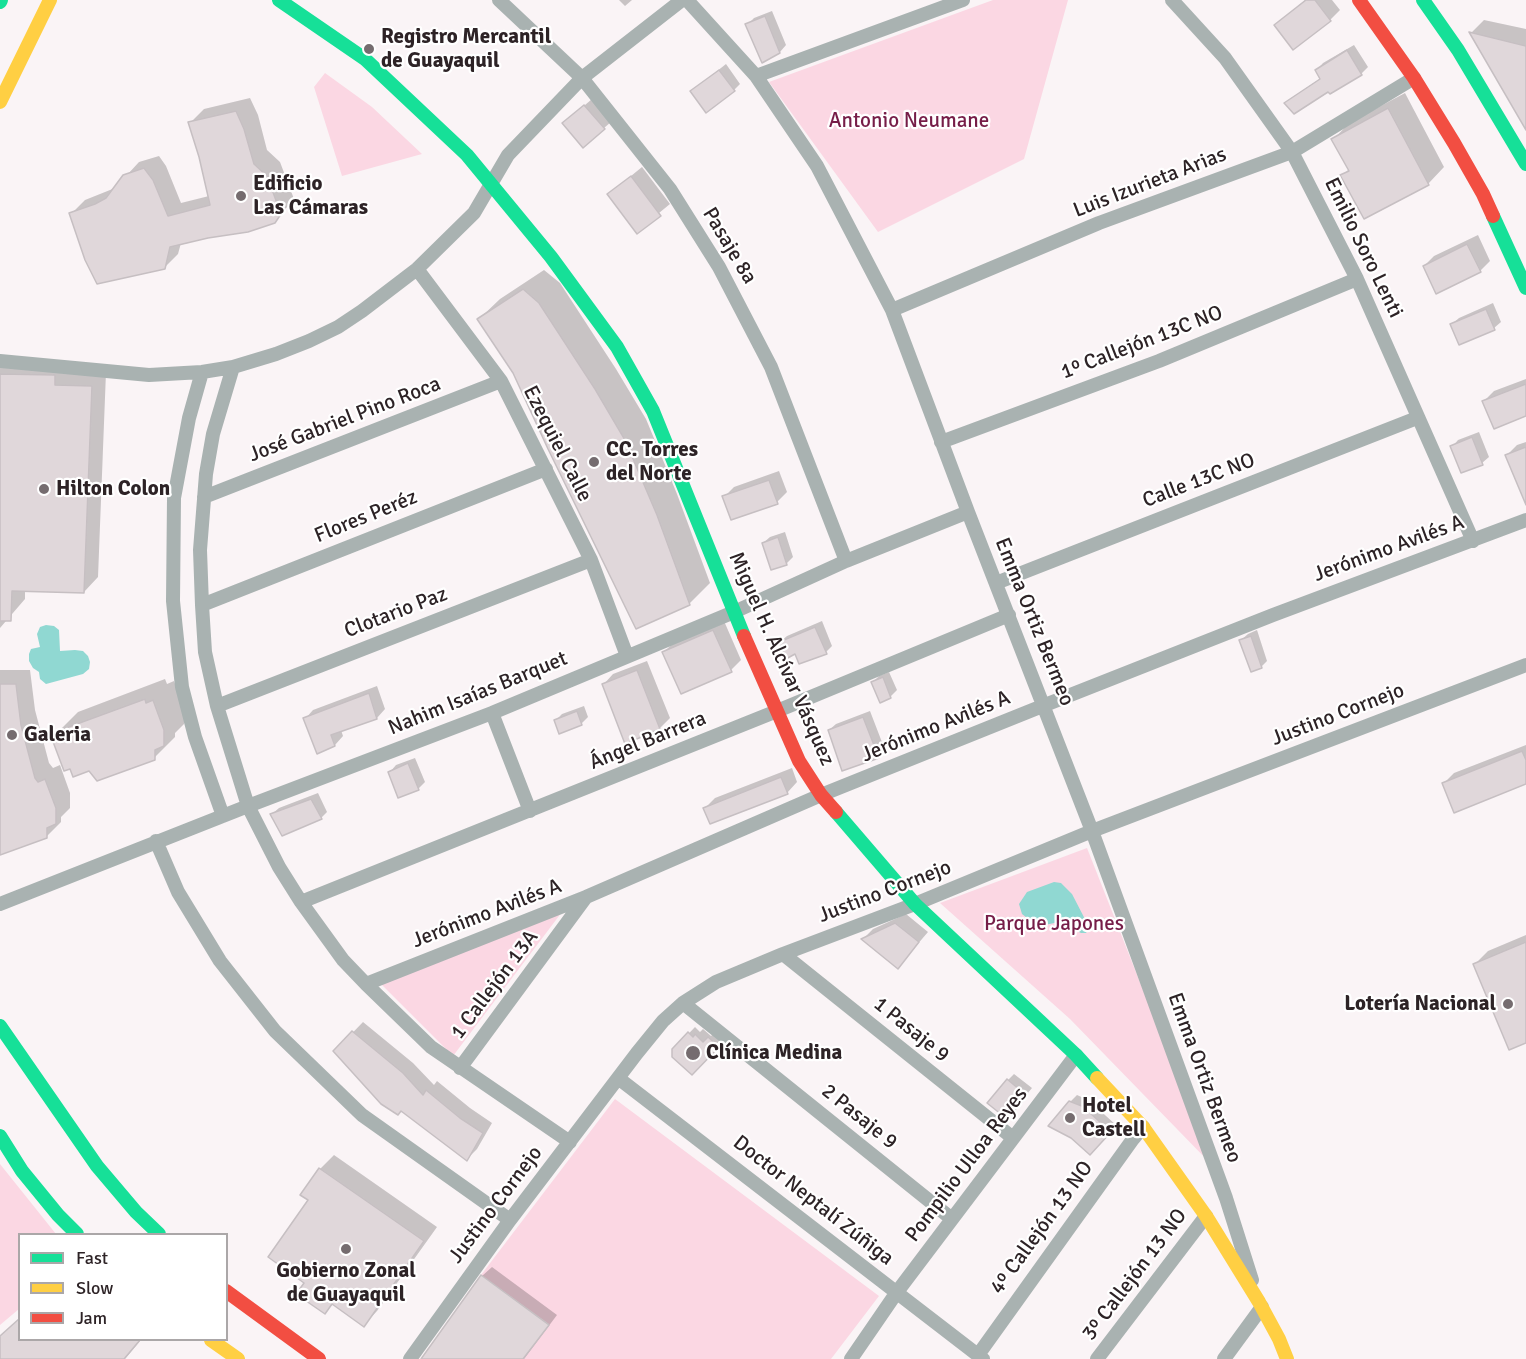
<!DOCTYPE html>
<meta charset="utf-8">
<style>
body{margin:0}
#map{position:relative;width:1526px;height:1359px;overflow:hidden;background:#faf4f6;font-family:Signika,sans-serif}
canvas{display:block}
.legend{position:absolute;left:18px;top:1233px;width:210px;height:108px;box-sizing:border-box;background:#fff;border:2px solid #aba7a8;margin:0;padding:8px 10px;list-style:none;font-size:18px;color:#2d2326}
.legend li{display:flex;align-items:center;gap:12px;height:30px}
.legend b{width:30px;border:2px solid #aba7a8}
</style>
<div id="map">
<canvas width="1526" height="1359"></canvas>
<ul class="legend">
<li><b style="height:8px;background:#16e098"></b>Fast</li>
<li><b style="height:8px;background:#ffcf43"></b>Slow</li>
<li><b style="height:8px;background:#f24e42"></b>Jam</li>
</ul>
</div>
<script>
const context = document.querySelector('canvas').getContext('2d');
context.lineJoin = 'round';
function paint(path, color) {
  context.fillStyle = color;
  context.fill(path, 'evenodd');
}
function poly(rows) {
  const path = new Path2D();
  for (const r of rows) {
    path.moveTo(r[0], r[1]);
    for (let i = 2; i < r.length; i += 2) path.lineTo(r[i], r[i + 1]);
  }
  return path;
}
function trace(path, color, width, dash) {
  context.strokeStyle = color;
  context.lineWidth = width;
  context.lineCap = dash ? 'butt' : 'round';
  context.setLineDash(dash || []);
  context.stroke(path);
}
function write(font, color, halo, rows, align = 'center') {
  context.font = font + ' Signika,sans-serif';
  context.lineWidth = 4.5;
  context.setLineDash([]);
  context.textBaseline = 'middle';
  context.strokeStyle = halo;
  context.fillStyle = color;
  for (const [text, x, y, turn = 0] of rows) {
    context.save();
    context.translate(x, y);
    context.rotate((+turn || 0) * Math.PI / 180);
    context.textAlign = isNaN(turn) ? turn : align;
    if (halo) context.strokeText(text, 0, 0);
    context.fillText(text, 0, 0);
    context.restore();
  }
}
paint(poly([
 [993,0,1068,0,1024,159,878,232,769,82],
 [325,73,372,107,422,154,342,176,314,87],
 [1087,848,1212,1165,1070,1019,940,903],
 [562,912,453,1056,381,984],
 [615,1099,879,1296,831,1359,523,1359,549,1324,481,1275],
 [0,1164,56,1234,20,1234,19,1309,0,1325]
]), '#fbd7e3');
paint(poly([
 [46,625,54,626,59,630,60,651,75,650,83,651,88,656,90,662,89,669,83,674,46,684,40,679,39,672,33,668,29,661,29,654,31,649,40,647,37,634,40,627],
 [1054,882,1061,883,1072,894,1087,923,1088,930,1086,933,1081,933,1059,922,1040,926,1031,921,1022,914,1019,904,1027,892]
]), '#90d8d2');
paint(poly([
 [619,0,632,0,625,6],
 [1305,0,1332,0,1340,10,1330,20,1276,25],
 [772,11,786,45,780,52,763,61,747,25,754,18],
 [1484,20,1526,29,1526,127,1471,33],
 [1354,45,1368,67,1361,74,1329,90,1293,97,1321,78,1317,70,1323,63],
 [726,64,740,84,734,90,692,91],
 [1405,93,1444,167,1428,184,1342,176,1349,169,1333,140,1349,123],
 [250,98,258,115,267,150,280,162,294,199,274,222,181,243,178,254,164,268,71,214,85,200,115,188,139,162,159,156,166,166,181,203,209,196,190,123,204,109],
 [592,99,611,122,604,128,571,117],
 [642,167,670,204,637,231,609,194],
 [1478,235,1490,261,1480,271,1424,266,1434,256],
 [544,270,560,283,616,369,646,419,677,494,710,583,689,604,515,372,479,319,500,299],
 [1493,303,1501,322,1494,328,1452,324,1459,318],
 [0,360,106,372,98,577,84,592,25,590,25,599,0,628,0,642],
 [1526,379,1526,415,1484,401,1494,391],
 [1479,432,1489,457,1482,463,1452,447,1458,440],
 [1526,442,1526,482,1507,455,1517,445],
 [779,471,787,492,777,502,724,497,734,487],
 [785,532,793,557,787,563,772,568,763,543,770,537],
 [724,621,741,660,731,670,664,652,674,642],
 [822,621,832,646,826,652,796,652,780,642,787,636],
 [1257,630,1267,661,1261,667,1241,640,1248,634],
 [647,661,670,718,660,728,603,685,613,674],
 [0,670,30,670,35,710,49,763,53,768,60,765,70,793,70,808,61,817,61,822,46,837,0,854],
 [889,672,897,690,890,697,873,682,879,676],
 [165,679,167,684,174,681,184,708,184,724,175,733,175,737,154,758,89,769,54,740,58,736,57,733,78,712],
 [377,686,385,709,377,718,341,730,343,736,335,745,305,719,313,710],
 [584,706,588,717,581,724,555,721,562,714],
 [870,711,885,750,878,757,829,730,836,724],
 [1526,745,1526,783,1444,783,1454,773],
 [415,758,425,782,418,789,390,772,396,765],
 [792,768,797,782,787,793,705,808,715,798],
 [318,793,327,812,321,818,272,814,279,808],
 [906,914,928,932,898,967,863,939,873,929],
 [1526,935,1526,1041,1475,964,1488,951],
 [363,1022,413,1063,434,1085,437,1081,470,1108,492,1123,477,1149,467,1159,335,1051],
 [695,1027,700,1032,703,1029,711,1036,716,1031,724,1040,692,1073,673,1050],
 [1014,1074,1032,1088,1013,1111,1008,1080],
 [1077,1095,1097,1104,1095,1106,1116,1125,1096,1146,1070,1102],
 [334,1155,437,1227,377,1311,364,1325,333,1304,325,1312,310,1200,320,1169],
 [492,1267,557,1315,524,1359,421,1359,482,1276],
 [0,1337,20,1340,141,1340,125,1359,0,1359]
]), '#0003');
const building = poly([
 [1306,0,1315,0,1331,21,1293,50,1274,25,1306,0],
 [765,16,780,53,762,63,745,24,765,16],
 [1469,32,1526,46,1526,130,1469,32],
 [1347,50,1362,75,1330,94,1328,92,1294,114,1284,103,1320,79,1315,70,1347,50],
 [719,70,735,91,706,113,690,91,719,70],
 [584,105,605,129,583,148,562,123,584,105],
 [1388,108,1429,185,1364,219,1340,175,1349,171,1331,139,1388,108],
 [236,111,244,129,254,164,267,176,281,214,275,223,248,232,208,238,170,247,165,269,97,284,85,260,69,213,95,204,106,198,123,175,144,168,153,180,168,216,210,205,199,157,188,122,236,111],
 [631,176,661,216,637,234,607,194,631,176],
 [1467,244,1481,272,1436,294,1423,266,1467,244],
 [523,289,539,303,595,389,625,440,657,515,690,605,636,629,548,449,513,373,477,319,523,289],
 [1486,309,1495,330,1459,345,1450,324,1486,309],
 [0,374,55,375,55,385,92,386,84,593,12,591,11,621,0,621,0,374],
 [1526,384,1526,416,1494,429,1482,401,1526,384],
 [1472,437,1483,465,1461,473,1450,446,1472,437],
 [1526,447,1526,505,1505,455,1526,447],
 [769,480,778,504,731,520,722,496,769,480],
 [778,537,787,565,771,570,762,543,778,537],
 [815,627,827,654,799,664,795,654,786,659,779,642,815,627],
 [713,630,732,672,681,694,662,652,713,630],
 [1251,636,1262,668,1251,672,1239,640,1251,636],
 [637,670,660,729,625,744,602,684,637,670],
 [883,677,891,698,880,703,871,682,883,677],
 [0,684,16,684,21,725,35,778,38,782,45,779,56,808,56,824,47,828,47,838,0,855,0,684],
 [369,693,377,719,331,735,335,746,317,754,303,718,369,693],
 [145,699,146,703,153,700,164,730,164,746,155,750,155,760,97,781,89,771,73,777,70,769,64,771,52,739,57,738,55,732,145,699],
 [577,711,582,725,559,734,554,720,577,711],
 [863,717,879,758,842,771,828,730,863,717],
 [1522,751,1526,760,1526,784,1454,813,1442,783,1522,751],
 [408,763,419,790,398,798,388,772,408,763],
 [781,777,788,794,710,824,703,808,781,777],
 [311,799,322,819,282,836,270,814,311,799],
 [895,923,919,942,898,969,861,939,895,923],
 [1526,942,1526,1043,1509,1050,1473,964,1526,942],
 [352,1031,403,1073,423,1095,426,1090,460,1118,483,1133,467,1161,401,1111,398,1115,381,1104,333,1051,352,1031],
 [688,1032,693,1037,695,1034,703,1042,708,1037,719,1047,692,1075,672,1057,672,1049,688,1032],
 [1007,1079,1027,1096,1007,1119,987,1103,1007,1079],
 [1069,1101,1092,1110,1090,1113,1111,1132,1090,1155,1071,1138,1048,1126,1069,1101],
 [319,1168,424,1241,364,1327,332,1304,325,1314,296,1294,304,1283,268,1257,308,1200,300,1195,319,1168],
 [481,1275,549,1325,523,1359,421,1359,481,1275],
 [20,1318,20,1340,140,1340,124,1359,0,1359,0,1336,20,1318]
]);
paint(building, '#e0d7da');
trace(building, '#c6bfc2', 1.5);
trace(poly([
 [499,0,582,78,670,189,719,267,771,367,846,561],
 [687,0,756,76,817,166,892,310,968,512,1092,831,1226,1198,1252,1280],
 [1172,0,1225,58,1292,152,1357,279,1473,541],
 [756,76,963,0],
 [417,269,501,381,591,560,627,656],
 [892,310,1099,223,1292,152,1414,78],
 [0,361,149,375,202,372,233,367,276,354,309,341,338,327,362,311,417,269,474,213,508,155,582,78,682,0],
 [233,367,213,434,206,474,200,550,202,605,205,652,217,706,248,806,279,867,301,902,343,960,366,984,431,1047,570,1142],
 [202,372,189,418,174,498,173,601,182,687,195,737,223,816],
 [941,442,1159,361,1357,279],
 [204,497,501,381],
 [996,583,1417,418],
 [202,605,546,469],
 [217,706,591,560],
 [492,713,530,811],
 [156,841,178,892,220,961,275,1031,362,1115,510,1220],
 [301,902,777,711,1009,615],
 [0,904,248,806,492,713,734,612,846,561,968,512],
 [783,954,1013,1138],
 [366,984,586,897,821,795,1045,705,1273,615,1526,520],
 [683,1003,952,1219],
 [460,1068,586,897],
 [618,1078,983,1359],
 [978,1355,1133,1139,1143,1127],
 [410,1359,510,1220,637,1053,663,1021,683,1003,716,982,783,954,915,904,1092,831,1526,665],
 [851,1359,897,1292,1076,1055],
 [1097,1359,1206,1216],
 [1224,1359,1262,1307]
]), '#a9b2b1', 14);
trace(poly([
 [279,0,365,59,467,155,551,257,617,347,653,411,744,636],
 [1423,0,1458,50,1526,164],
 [0,2,1,0],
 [1493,216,1526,288],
 [836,812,915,904,1076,1055,1097,1078],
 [0,1026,97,1166,136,1212,159,1234],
 [0,1136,22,1171,58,1215,77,1234]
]), '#16e098', 14);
trace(poly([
 [0,102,50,0],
 [1097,1078,1143,1127,1206,1216,1259,1302,1279,1339,1287,1359],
 [211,1340,238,1359]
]), '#ffcf43', 14);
trace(poly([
 [1359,0,1414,78,1454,143,1483,194,1493,216],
 [744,636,799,761,821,795,836,812],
 [226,1291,319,1359]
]), '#f24e42', 14);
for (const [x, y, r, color] of [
 [369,49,6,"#756c6f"],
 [241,196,6,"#756c6f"],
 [594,462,6,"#756c6f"],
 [44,489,6,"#756c6f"],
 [12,735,6,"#756c6f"],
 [1508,1004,6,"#756c6f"],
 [693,1053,8,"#756c6f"],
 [1070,1118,6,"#756c6f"],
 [346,1249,6,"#756c6f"]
]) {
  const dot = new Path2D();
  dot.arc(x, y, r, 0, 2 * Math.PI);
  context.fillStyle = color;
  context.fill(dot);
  trace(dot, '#fff', 2);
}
write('bold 21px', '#2d2326', '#fff', [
 ["Registro Mercantil",381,37],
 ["de Guayaquil",381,61],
 ["Edificio",253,184],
 ["Las Cámaras",253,208],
 ["CC. Torres",606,450],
 ["del Norte",606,474],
 ["Hilton Colon",56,489],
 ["Galeria",24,735],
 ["Lotería Nacional",1496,1004,"right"],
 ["Clínica Medina",706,1053],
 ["Hotel",1082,1106],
 ["Castell",1082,1130],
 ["Gobierno Zonal",346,1271,"center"],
 ["de Guayaquil",346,1295,"center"]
], 'left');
write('21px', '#761d48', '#fff', [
 ["Antonio Neumane",909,121],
 ["Parque Japones",1054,924]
]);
write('21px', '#2d2326', '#fff', [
 ["Luis Izurieta Arias",1150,183,-21],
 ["Pasaje 8a",729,246,59],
 ["Emilio Soro Lenti",1363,248,64],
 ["1º Callejón 13C NO",1142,343,-21],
 ["José Gabriel Pino Roca",345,420,-21],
 ["Ezequiel Calle",557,444,63],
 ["Calle 13C NO",1199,481,-21],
 ["Flores Peréz",366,517,-22],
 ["Jerónimo Avilés A",1389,549,-20],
 ["Clotario Paz",396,613,-21],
 ["Emma Ortiz Bermeo",1034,622,68],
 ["Miguel H. Alcívar Vásquez",781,659,66],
 ["Nahim Isaías Barquet",478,694,-22],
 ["Justino Cornejo",1338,715,-21],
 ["Jerónimo Avilés A",936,727,-22],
 ["Ángel Barrera",648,741,-22],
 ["Justino Cornejo",885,892,-21],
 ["Jerónimo Avilés A",487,914,-21],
 ["1 Callejón 13A",495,985,-53],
 ["1 Pasaje 9",911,1030,39],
 ["Emma Ortiz Bermeo",1204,1078,70],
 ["2 Pasaje 9",859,1117,39],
 ["Pompilio Ulloa Reyes",967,1165,-53],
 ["Doctor Neptalí Zúñiga",813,1201,38],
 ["Justino Cornejo",496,1205,-53],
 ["4º Callejón 13 NO",1042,1228,-54],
 ["3º Callejón 13 NO",1135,1275,-53]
]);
</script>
